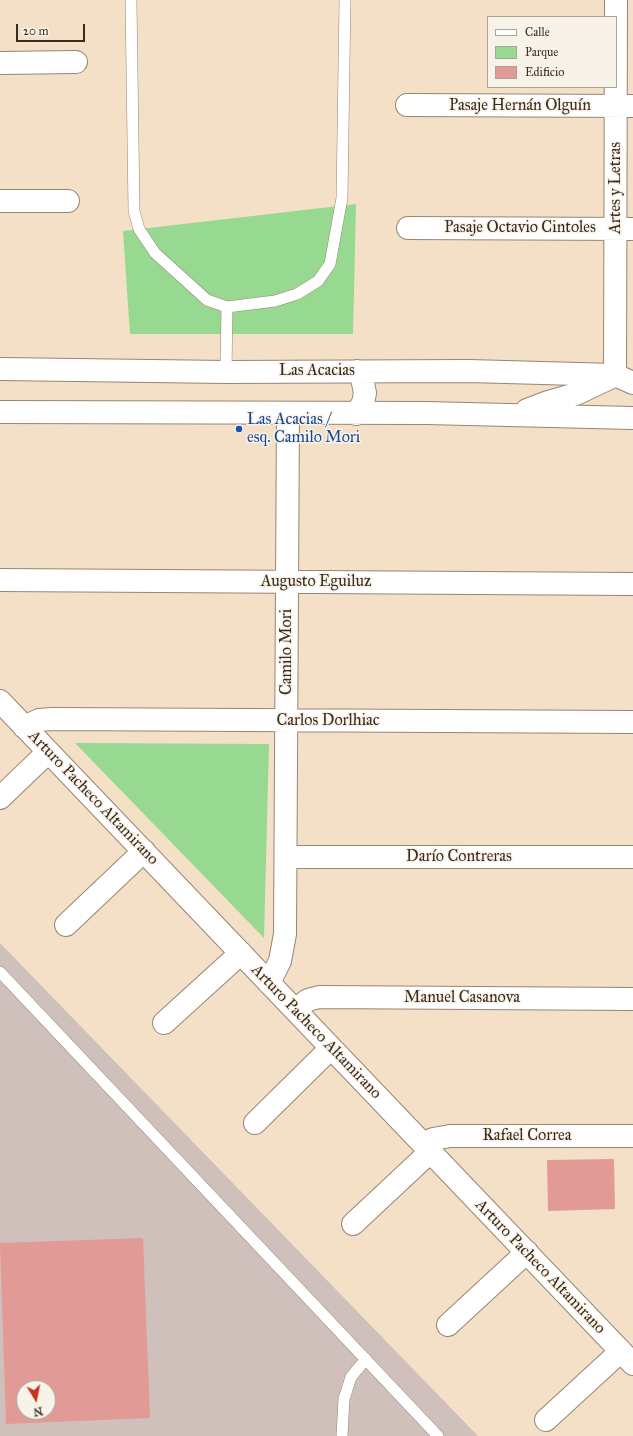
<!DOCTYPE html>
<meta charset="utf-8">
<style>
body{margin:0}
#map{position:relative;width:633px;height:1436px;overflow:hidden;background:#f4e0c6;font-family:"IM FELL Great Primer",serif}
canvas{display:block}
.legend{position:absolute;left:487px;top:16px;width:130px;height:72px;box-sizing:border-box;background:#f7f3e8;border:1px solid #aca397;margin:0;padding:5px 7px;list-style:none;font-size:12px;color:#3b2a1e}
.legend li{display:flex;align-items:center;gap:8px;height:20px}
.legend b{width:20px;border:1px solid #aca397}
.north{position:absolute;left:16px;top:1380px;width:40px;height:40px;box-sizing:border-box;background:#f7f3e8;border:1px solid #aca397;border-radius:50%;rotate:170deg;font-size:11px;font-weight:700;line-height:16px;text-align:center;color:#3b2a1e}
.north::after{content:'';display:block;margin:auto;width:14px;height:18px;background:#c8321e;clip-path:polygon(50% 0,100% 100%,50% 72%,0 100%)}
.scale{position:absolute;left:16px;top:24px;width:69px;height:18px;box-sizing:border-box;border:2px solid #3b2a1e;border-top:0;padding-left:5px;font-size:12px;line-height:14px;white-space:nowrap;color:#3b2a1e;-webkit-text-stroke:3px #f7f3e8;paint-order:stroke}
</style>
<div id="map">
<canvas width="633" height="1436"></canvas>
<ul class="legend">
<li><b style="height:5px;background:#fff"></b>Calle</li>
<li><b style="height:11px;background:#97d991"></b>Parque</li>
<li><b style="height:11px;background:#e29a96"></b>Edificio</li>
</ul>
<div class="north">N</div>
<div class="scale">20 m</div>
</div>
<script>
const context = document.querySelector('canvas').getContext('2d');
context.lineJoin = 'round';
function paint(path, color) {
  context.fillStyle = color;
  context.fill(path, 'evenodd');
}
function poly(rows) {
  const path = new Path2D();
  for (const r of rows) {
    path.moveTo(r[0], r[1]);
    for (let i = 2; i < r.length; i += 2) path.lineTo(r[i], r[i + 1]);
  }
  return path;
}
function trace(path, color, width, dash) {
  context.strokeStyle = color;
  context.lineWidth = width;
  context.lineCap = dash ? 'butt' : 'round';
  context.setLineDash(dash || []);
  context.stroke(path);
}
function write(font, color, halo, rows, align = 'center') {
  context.font = font + ' "IM FELL Great Primer",serif';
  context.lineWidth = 3;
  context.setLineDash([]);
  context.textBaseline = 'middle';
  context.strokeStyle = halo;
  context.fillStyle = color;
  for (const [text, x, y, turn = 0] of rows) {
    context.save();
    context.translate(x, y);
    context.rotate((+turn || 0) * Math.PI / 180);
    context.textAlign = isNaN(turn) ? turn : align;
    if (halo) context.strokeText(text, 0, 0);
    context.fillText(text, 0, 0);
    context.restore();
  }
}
paint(poly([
 [0,943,478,1436,0,1436],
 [24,1388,48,1388,48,1412,24,1412]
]), '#d0c0bc');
paint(poly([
 [356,204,353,334,130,334,123,231],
 [75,743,269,744,264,938]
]), '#97d991');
paint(poly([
 [614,1159,615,1209,548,1211,547,1160],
 [143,1238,150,1418,6,1424,0,1243],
 [24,1388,48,1388,48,1412,24,1412]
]), '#e29a96');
const service = poly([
 [131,0,134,211,139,229,155,253,207,300,227,307,275,301,297,294,318,281,330,264,342,198,345,0],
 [226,372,227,307],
 [0,972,438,1436],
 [342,1436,344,1399,351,1377,366,1359]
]);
const minor = poly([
 [0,63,76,62],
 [407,105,633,106],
 [0,201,68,201],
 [408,228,633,229],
 [615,375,616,0],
 [0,580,633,584],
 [0,701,633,1364],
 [24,727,39,720,52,719,633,722],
 [0,798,48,752],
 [286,857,633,857],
 [66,925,144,851],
 [269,983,280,961,285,934,288,413],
 [295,1010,308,1000,319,997,633,999],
 [164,1023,241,953],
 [255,1123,331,1048],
 [423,1144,433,1139,450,1136,633,1136],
 [353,1224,430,1152],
 [448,1325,527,1252],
 [546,1420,621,1351]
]);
const secondary = poly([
 [0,369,226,372,469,371,615,375,633,383],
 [527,410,548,402,576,394,614,376],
 [0,412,426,413,633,418],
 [356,414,363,403,365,393,362,378,357,371]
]);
trace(service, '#988572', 12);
trace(minor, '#988572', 24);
trace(secondary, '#988572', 24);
trace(service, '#fff', 11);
trace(minor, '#fff', 22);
trace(secondary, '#fff', 22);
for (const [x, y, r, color] of [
 [239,429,4,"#1a4fb4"]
]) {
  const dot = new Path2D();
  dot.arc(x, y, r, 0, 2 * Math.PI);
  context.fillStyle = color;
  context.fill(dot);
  trace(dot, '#f7f3e8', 1.5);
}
write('16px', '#3b2a1e', '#f7f3e8', [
 ["Pasaje Hernán Olguín",520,106],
 ["Artes y Letras",616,188,-90],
 ["Pasaje Octavio Cintoles",520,228],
 ["Las Acacias",317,371],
 ["Augusto Eguiluz",316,582],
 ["Camilo Mori",287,652,-90],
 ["Carlos Dorlhiac",328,721],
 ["Arturo Pacheco Altamirano",93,798,46],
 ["Darío Contreras",459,857],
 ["Manuel Casanova",462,998],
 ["Arturo Pacheco Altamirano",316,1032,46],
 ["Rafael Correa",527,1136],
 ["Arturo Pacheco Altamirano",540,1267,46]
]);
write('16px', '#164399', '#f7f3e8', [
 ["Las Acacias /",247,420],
 ["esq. Camilo Mori",247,438]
], 'left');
</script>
